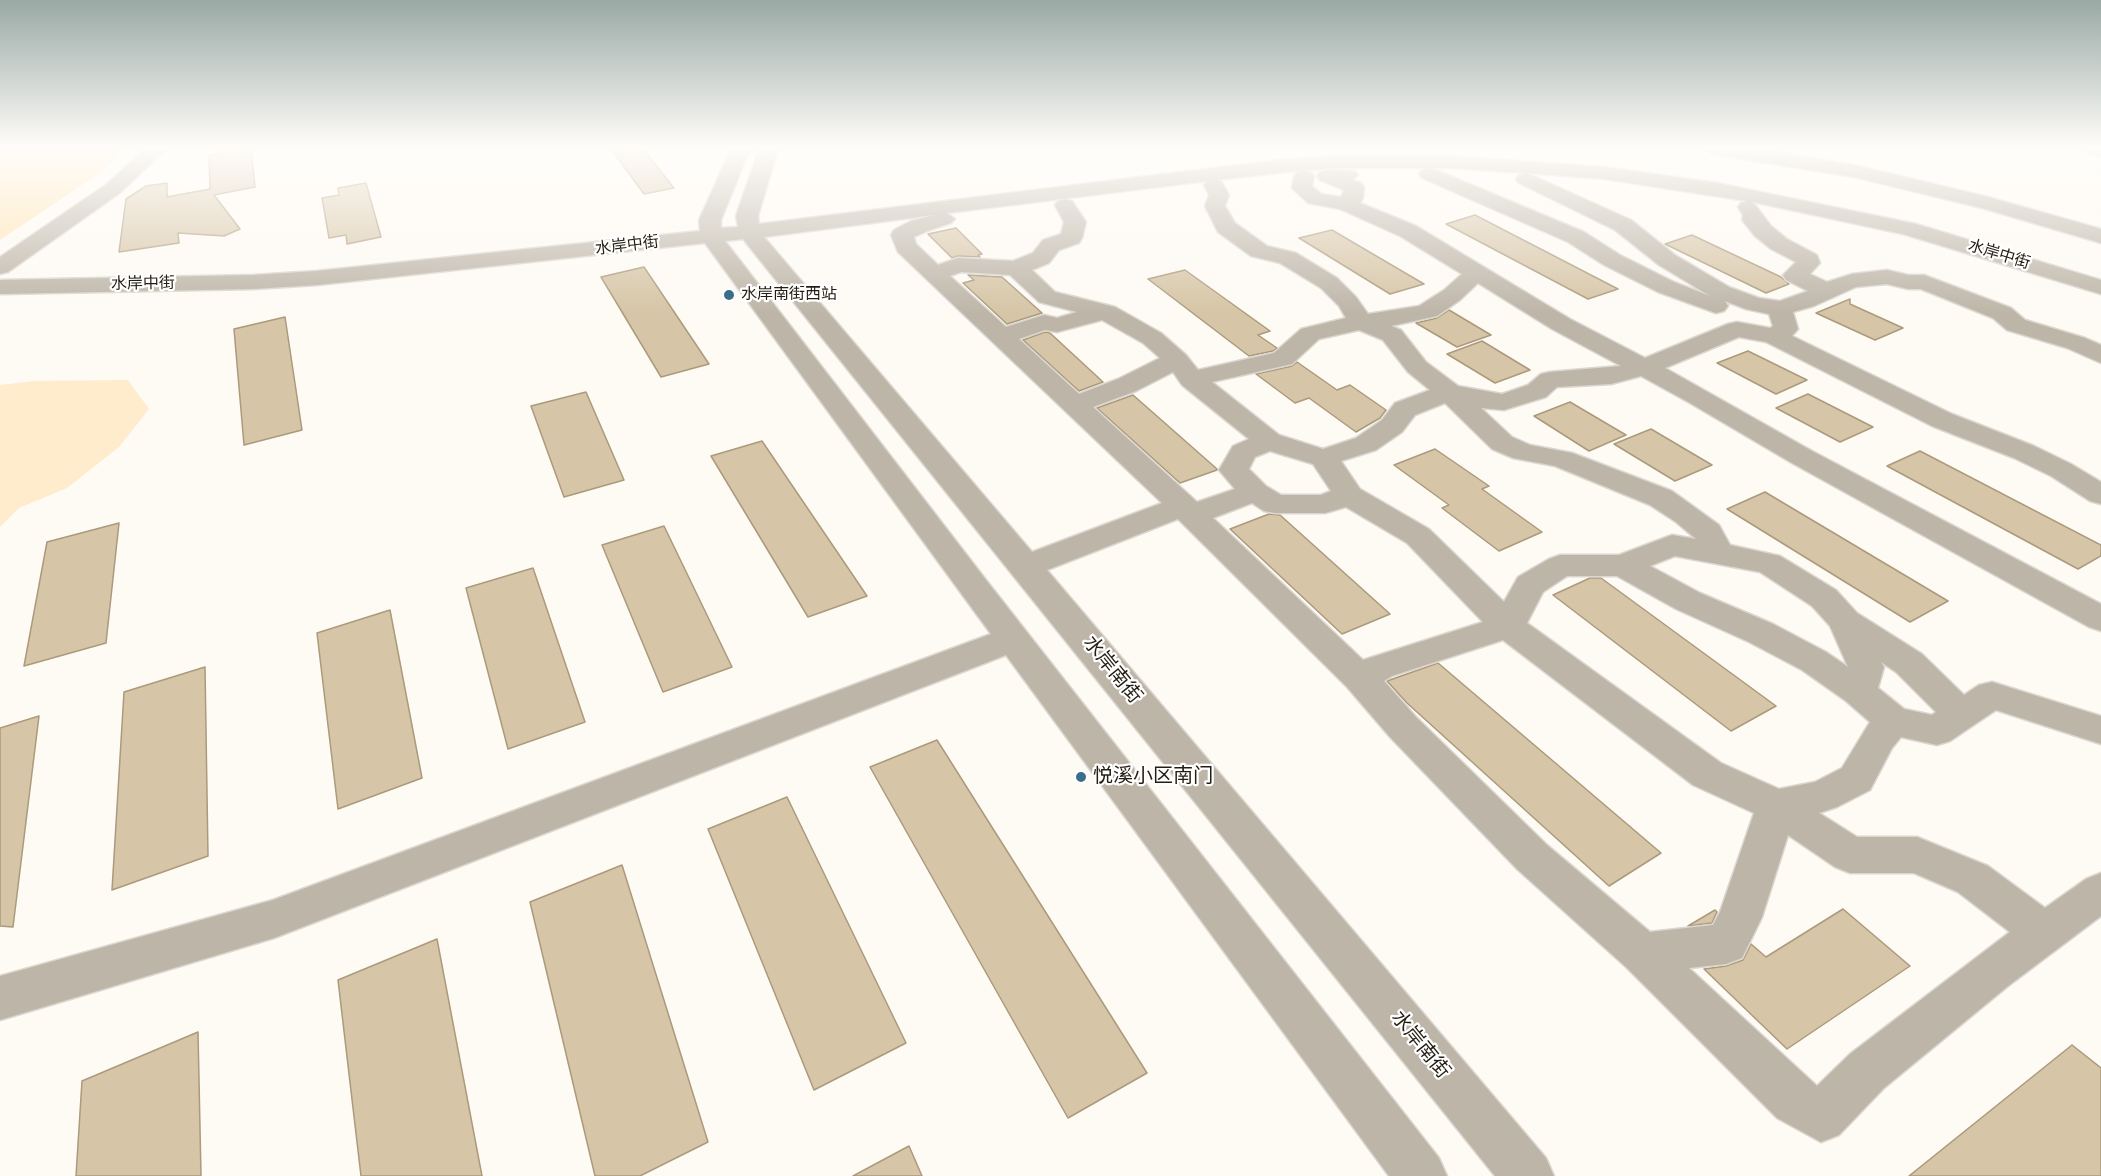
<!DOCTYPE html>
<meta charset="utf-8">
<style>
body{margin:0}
canvas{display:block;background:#fefaf4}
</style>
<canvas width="2101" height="1176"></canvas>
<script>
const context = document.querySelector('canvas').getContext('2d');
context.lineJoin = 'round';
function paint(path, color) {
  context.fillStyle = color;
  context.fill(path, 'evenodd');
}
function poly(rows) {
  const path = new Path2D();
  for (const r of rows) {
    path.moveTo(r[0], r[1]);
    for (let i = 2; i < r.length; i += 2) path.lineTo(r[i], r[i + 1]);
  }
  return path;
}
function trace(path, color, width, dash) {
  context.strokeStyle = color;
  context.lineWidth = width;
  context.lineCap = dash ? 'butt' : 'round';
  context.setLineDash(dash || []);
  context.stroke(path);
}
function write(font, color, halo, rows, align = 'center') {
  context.font = font + ' "DejaVu Sans","Noto Sans SC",sans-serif';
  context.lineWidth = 4.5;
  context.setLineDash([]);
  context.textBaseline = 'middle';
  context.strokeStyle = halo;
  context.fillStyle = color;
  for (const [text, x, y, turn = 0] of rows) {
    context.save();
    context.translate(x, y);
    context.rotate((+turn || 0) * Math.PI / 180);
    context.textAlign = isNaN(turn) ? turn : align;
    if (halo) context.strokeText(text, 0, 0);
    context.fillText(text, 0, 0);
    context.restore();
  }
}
paint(poly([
 [128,380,149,409,119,447,67,488,19,508,0,527,0,385,35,381]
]), '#feeccd');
paint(poly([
 [0,149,122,149,106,169,0,240]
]), '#ffe3b4');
const building = poly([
 [223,149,251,149,255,187,214,195,240,229,224,236,178,233,179,243,119,252,126,199,146,186,167,183,167,197,210,189,209,155,223,152,223,149],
 [611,149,643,149,674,188,644,194,611,149],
 [366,183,381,237,347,244,346,235,329,238,322,198,339,195,338,188,366,183],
 [1475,215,1618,289,1588,299,1446,224,1475,215],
 [956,228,982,254,978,255,980,257,958,256,952,258,928,234,956,228],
 [1332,230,1424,284,1390,294,1299,238,1332,230],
 [1692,235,1781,277,1789,284,1766,293,1665,244,1692,235],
 [644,267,709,364,661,377,601,277,644,267],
 [1185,270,1270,331,1258,335,1277,348,1273,351,1249,356,1148,279,1185,270],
 [968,275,1002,277,1042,313,1007,324,963,283,974,280,968,275],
 [1850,299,1850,304,1903,328,1875,340,1816,313,1850,299],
 [1449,310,1491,335,1457,347,1416,323,1437,318,1449,310],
 [285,317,302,430,244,445,234,329,285,317],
 [1045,332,1050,333,1103,382,1079,391,1023,340,1045,332],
 [1482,341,1530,370,1495,383,1447,354,1482,341],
 [1748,351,1807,380,1776,394,1717,363,1748,351],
 [1297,362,1337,390,1350,385,1386,410,1380,418,1356,432,1309,398,1295,403,1256,374,1292,366,1297,362],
 [586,392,624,480,564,497,531,406,586,392],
 [1808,394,1873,427,1840,442,1776,408,1808,394],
 [1133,395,1217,469,1217,470,1180,483,1097,408,1133,395],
 [1570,402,1626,435,1589,451,1534,416,1570,402],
 [1651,429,1712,465,1675,481,1614,444,1651,429],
 [762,441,867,596,808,617,711,456,762,441],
 [1435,449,1489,486,1482,489,1542,532,1499,551,1442,508,1449,505,1394,465,1435,449],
 [1920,451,2101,545,2101,556,2078,569,1887,466,1920,451],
 [1765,492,1948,601,1910,622,1727,509,1765,492],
 [1269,514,1280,515,1390,614,1342,634,1230,529,1269,514],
 [119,523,106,643,24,666,47,542,119,523],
 [664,526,732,667,663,692,602,545,664,526],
 [533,568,585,722,508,749,466,588,533,568],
 [1590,578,1601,578,1776,706,1731,731,1553,595,1590,578],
 [390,610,422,778,338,809,317,633,390,610],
 [1438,663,1661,853,1609,886,1407,703,1387,681,1438,663],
 [205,667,208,856,112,890,124,692,205,667],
 [39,716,13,927,0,926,0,728,39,716],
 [937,740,1147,1073,1068,1118,870,767,937,740],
 [787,797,906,1043,814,1090,708,829,787,797],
 [622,865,708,1142,640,1176,595,1176,530,902,622,865],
 [1843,909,1910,966,1787,1049,1704,969,1726,966,1743,960,1751,944,1766,957,1843,909],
 [1715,910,1717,912,1712,923,1688,926,1715,910],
 [437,939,482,1176,361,1176,338,980,437,939],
 [198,1032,201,1176,76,1176,82,1081,198,1032],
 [2072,1045,2101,1068,2101,1176,1909,1176,2072,1045],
 [909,1146,922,1176,853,1176,909,1146]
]);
paint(building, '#d6c5a6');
trace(building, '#ab9a7c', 1.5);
const minor = poly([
 [145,149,166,149,121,192,8,272,0,274,0,257,107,184,145,149],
 [731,149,750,149,721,220,721,228,738,227,736,216,759,149,778,149,758,216,759,224,1278,160,1339,156,1449,156,1605,167,1717,183,1916,224,2101,280,2101,294,1903,234,1753,202,1771,226,1787,239,1817,255,1820,263,1810,274,1827,282,1852,274,1887,270,1908,275,1924,275,2011,308,2025,320,2085,338,2101,345,2101,363,2067,348,2007,330,1993,318,1921,289,1908,289,1887,284,1856,287,1814,306,1793,312,1798,329,1792,336,1952,414,2034,446,2071,464,2101,482,2101,504,2090,501,2051,476,2014,458,1932,426,1766,342,1739,337,1665,368,1812,451,2101,604,2101,631,2089,627,1792,463,1690,403,1641,376,1611,384,1557,387,1546,397,1504,410,1481,408,1512,437,1530,445,1572,453,1672,491,1719,525,1730,545,1780,556,1836,590,1857,613,1922,654,1964,695,1979,685,1992,682,2101,716,2101,744,1996,710,1950,741,1937,745,1901,737,1892,748,1870,790,1837,807,1819,813,1857,837,1917,837,1988,866,2045,908,2086,879,2101,873,2101,916,2008,986,1884,1088,1839,1135,1821,1142,1777,1118,1626,967,1517,869,1390,737,1347,687,1178,519,1047,570,1546,1158,1554,1176,1495,1176,743,239,725,241,986,580,1439,1158,1447,1176,1389,1176,1006,655,274,938,0,1020,0,976,273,900,991,634,705,243,317,285,253,289,0,294,0,280,253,275,317,271,700,231,699,220,731,149],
 [1339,168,1449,168,1525,173,1519,175,1516,179,1519,183,1615,230,1659,265,1710,296,1674,282,1620,255,1584,232,1436,170,1429,168,1422,170,1419,174,1422,178,1568,242,1604,265,1658,292,1716,313,1724,311,1728,306,1725,301,1746,309,1769,314,1773,326,1770,328,1737,322,1728,324,1645,358,1570,319,1416,226,1360,203,1363,198,1364,187,1361,183,1353,180,1358,175,1355,171,1327,170,1320,172,1317,176,1320,180,1344,190,1341,197,1321,194,1312,186,1314,176,1311,172,1304,170,1339,168],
 [1304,170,1297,172,1294,176,1292,188,1308,203,1340,209,1400,236,1462,274,1444,290,1419,306,1368,314,1356,297,1337,278,1296,253,1267,246,1235,223,1225,206,1229,195,1221,181,1216,180,1304,170],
 [1527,173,1605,179,1747,201,1741,203,1738,207,1743,215,1742,220,1755,236,1771,249,1796,262,1783,275,1786,280,1808,291,1780,301,1759,298,1729,287,1675,255,1631,220,1527,173],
 [1207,181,1204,185,1209,195,1205,206,1218,232,1251,256,1280,263,1321,288,1339,306,1346,318,1301,329,1274,353,1198,370,1186,355,1161,333,1115,307,1055,292,1032,270,1049,263,1059,250,1079,243,1082,238,1086,222,1072,201,1065,199,1058,201,1055,205,1064,222,1061,234,1043,240,1033,253,1013,261,958,258,938,265,916,244,914,237,927,231,951,223,955,219,947,213,1207,181],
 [934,215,911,221,894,230,891,235,898,252,1162,503,1032,552,764,237,934,215],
 [961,272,1010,275,1039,302,1077,312,1057,318,1044,315,1006,327,950,276,961,272],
 [1478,283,1552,329,1621,366,1550,372,1541,374,1528,385,1502,394,1458,386,1426,362,1401,330,1391,326,1437,316,1460,300,1478,283],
 [1102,320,1143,343,1160,358,1118,379,1079,394,1019,339,1045,330,1057,332,1102,320],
 [1359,330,1383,340,1408,372,1430,390,1395,403,1382,420,1356,438,1323,449,1279,435,1212,382,1292,364,1319,339,1359,330],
 [1173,372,1182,385,1249,439,1233,446,1219,470,1235,489,1197,502,1093,407,1136,391,1173,372],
 [1445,403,1492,449,1513,458,1555,466,1650,505,1676,522,1696,539,1672,535,1619,555,1560,555,1549,559,1518,577,1504,602,1429,529,1360,489,1341,461,1376,450,1402,432,1415,415,1445,403],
 [1270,451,1313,464,1331,491,1321,495,1281,495,1266,486,1249,469,1255,457,1270,451],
 [1252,503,1264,511,1275,513,1325,513,1346,507,1407,543,1483,622,1363,660,1213,518,1252,503],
 [1675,556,1760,572,1812,606,1830,626,1848,667,1826,652,1773,624,1700,593,1650,566,1675,556],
 [1567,576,1617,576,1676,609,1749,642,1802,670,1846,701,1870,722,1842,768,1815,782,1779,789,1721,763,1527,623,1543,592,1567,576],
 [1503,640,1693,785,1754,813,1720,912,1713,925,1650,932,1547,845,1416,717,1384,681,1392,676,1503,640],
 [1881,662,1896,672,1936,712,1932,715,1904,709,1878,688,1884,667,1881,662],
 [1788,835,1835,867,1850,873,1914,873,1958,892,2010,932,1850,1054,1817,1086,1689,968,1726,964,1742,958,1762,917,1788,835],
 [1708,149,1755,149,1854,165,1988,197,2101,229,2101,243,1982,208,1854,177,1717,155,1710,153,1708,149],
 [2086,149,2101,149,2101,157,2088,153,2086,149]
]);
trace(minor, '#dbd7d0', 3);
paint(minor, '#bdb5a8');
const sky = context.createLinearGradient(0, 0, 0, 314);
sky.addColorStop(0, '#9aa9a5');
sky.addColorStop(0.47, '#fffdfa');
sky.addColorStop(1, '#fffdfa00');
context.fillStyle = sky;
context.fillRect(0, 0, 2101, 314);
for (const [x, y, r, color] of [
 [729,295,6,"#386f8a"],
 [1081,777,6,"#386f8a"]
]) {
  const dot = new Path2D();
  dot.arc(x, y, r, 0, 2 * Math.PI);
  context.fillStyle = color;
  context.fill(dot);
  trace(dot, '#fff', 2);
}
write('16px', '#241d12', '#fff', [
 ["水岸中街",627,246,-7],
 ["水岸中街",1999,255,17],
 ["水岸中街",143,284,-1]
]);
write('16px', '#241d12', '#fff', [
 ["水岸南街西站",741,295]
], 'left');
write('20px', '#241d12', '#fff', [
 ["水岸南街",1112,670,51],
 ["水岸南街",1420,1045,51]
]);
write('20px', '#241d12', '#fff', [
 ["悦溪小区南门",1093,777]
], 'left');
</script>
